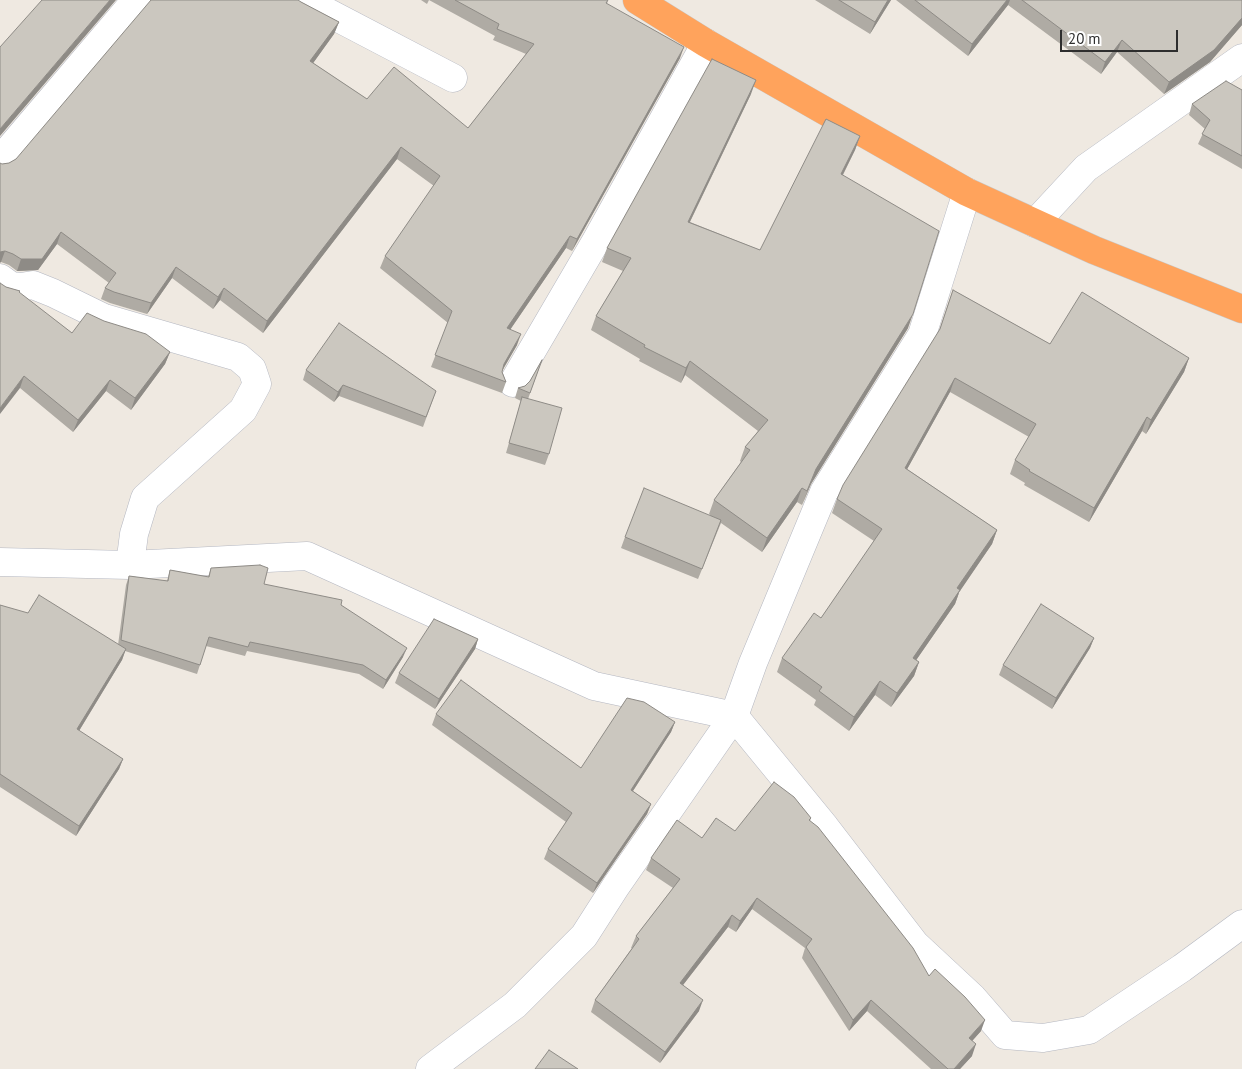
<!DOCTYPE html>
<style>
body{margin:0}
#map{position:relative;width:1242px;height:1069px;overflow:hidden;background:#efe9e1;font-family:"PT Sans",sans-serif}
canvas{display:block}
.scale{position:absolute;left:1060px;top:30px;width:118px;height:22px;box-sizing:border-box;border:2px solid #2e2e2e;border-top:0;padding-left:6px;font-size:15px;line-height:18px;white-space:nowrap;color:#2e2e2e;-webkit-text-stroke:4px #fff;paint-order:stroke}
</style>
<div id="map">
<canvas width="1242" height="1069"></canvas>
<div class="scale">20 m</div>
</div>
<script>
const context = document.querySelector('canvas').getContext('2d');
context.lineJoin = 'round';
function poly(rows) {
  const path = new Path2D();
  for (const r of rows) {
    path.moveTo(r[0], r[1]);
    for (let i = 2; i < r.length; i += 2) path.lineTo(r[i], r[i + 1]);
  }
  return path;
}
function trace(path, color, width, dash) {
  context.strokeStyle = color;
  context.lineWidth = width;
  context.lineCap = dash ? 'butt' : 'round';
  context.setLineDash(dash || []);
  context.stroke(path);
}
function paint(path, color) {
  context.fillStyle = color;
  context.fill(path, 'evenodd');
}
const street = poly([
 [304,0,453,78],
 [0,160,136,0],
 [1035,223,1086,168,1242,58],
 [0,278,11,286,21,287,33,285,53,293,104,318,238,357,252,369,257,384,243,410,145,498,134,534,130,565],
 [513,383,596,241,706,43],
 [0,562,130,565,307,556,594,686,734,716,825,827,915,944,972,997,1005,1035,1043,1038,1089,1030,1182,968,1242,924],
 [430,1069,515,1005,584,936,616,886,734,716,753,663,824,492,922,335,967,192]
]);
const highway = poly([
 [637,0,706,43,967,192,1094,250,1242,309]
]);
trace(street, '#b4b7c1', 29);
trace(highway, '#c9c9c9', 29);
trace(street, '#fff', 28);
trace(highway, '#ffa35c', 28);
paint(poly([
 [421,0,608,0,607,4,680,58,572,251,566,248,510,330,517,345,502,371,506,382,502,393,431,367,448,323,380,268,385,256,434,186,397,159,263,333,220,300,213,309,172,278,147,314,110,303,101,299,105,288,109,283,57,244,38,270,17,271,9,265,1,262,2,164,9,163,301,2,339,22,334,34,313,63,367,99,468,128,526,54,493,40,495,36,429,0,427,4],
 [815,0,891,0,870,34],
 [896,0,1242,0,1242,25,1210,62,1164,94,1117,52,1101,74,1008,5,968,56],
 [1242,90,1242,169,1198,144,1205,129,1189,115,1192,104],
 [751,94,690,222,760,250,860,136,855,150,843,175,908,328,811,484,802,505,797,502,762,552,721,523,698,579,621,548,625,537,711,516,709,514,714,500,741,462,740,461,745,447,758,431,685,375,681,383,639,361,640,359,591,330,596,316,623,271,602,262,607,248],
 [6,287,20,291,19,293,72,333,170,352,165,364,131,410,106,391,73,432,20,388],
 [953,290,1050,344,1189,358,1184,372,1146,434,1142,431,1089,522,1024,485,1025,483,1010,474,1015,460,1029,437,950,392,907,469,997,530,992,544,960,590,955,604,916,660,919,662,914,676,891,707,875,695,849,731,814,705,816,700,777,672,782,658,821,618,874,541,832,513,837,499,939,331],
 [542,360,528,399,549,454,545,465,506,453,521,401,515,398,518,388,525,386,530,381],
 [306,370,436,391,423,427,339,396,334,402,303,380],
 [211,568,264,584,341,605,403,657,383,689,359,674,247,651,245,656,206,646,197,674,125,651,122,660,79,731,123,759,119,769,76,836,0,787,0,605,118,645,126,585,129,576,167,581,170,570,208,577],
 [1094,638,1090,648,1052,709,999,675,1003,665],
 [478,639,475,649,435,709,395,683,399,673],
 [436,714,581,768,675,722,671,732,633,791,651,804,647,814,593,893,544,859,548,849,566,822,432,725],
 [811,818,810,821,929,976,981,1031,972,1041,972,1056,960,1069,931,1069,867,1011,849,1031,802,958,805,948,752,909,736,932,728,927,683,985,699,1011,660,1063,591,1012,595,1000,632,948,631,948,636,936,673,888,646,870,651,858,702,838,735,831]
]), '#afaba4');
paint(poly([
 [110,0,116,0,0,136,0,129],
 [888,0,891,0,870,34,875,22],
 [1007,0,1010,0,1008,5,968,56,972,44],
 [1242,18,1242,25,1210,62,1164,94,1169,82],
 [339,22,334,34,306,73,310,61],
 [1122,40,1117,52,1101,74,1105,62],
 [684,47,680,58,572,251,577,239],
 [756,80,751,94,683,236,688,222],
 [860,136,855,150,836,188,841,174],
 [401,147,397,159,263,333,267,321],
 [61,232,57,244,38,270,17,271,21,259],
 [570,236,566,248,503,340,507,328],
 [5,251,1,262,0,263,0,252],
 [176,267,172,278,147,314,151,303],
 [224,288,220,300,213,309,218,297],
 [913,314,908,328,811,484,802,505,816,469],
 [521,334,517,345,499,376,504,364],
 [170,352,165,364,131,410,135,398],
 [1189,358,1184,372,1146,434,1151,420],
 [690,361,685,375,681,383,686,368],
 [24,376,20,388,0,414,0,408],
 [955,378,950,392,900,482,905,468],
 [110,380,106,391,73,432,78,420],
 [343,385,339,396,334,402,338,392],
 [1147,417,1142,431,1089,522,1094,508],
 [802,488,797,502,762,552,767,538],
 [997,530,992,544,958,594,960,590,955,604,908,672,913,658,957,588],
 [1094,638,1090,648,1052,709,1056,698],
 [478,639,475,649,435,709,439,699],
 [407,648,403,657,383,689,386,680],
 [126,649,122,660,74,739,77,729],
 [919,662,914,676,891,707,897,693],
 [880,681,875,695,849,731,854,717],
 [675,722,671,732,627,800,631,790],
 [123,759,119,769,76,836,79,826],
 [651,804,647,814,593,893,597,883],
 [757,898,752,909,736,932,740,921],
 [732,915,728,927,676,994,680,983],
 [703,1000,699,1011,660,1063,665,1052],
 [871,1000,867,1011,849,1031,853,1020],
 [985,1020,981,1031,965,1049,969,1038],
 [976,1044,972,1056,960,1069,954,1069]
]), '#8e8b86');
const building = poly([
 [42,0,110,0,0,129,0,47,42,0],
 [151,0,298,0,301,2,339,22,310,61,367,99,394,67,468,128,534,44,497,29,499,24,455,0,608,0,606,3,684,47,577,239,570,236,507,328,521,334,504,364,502,372,506,382,435,355,452,311,385,256,440,176,401,147,267,321,224,288,218,297,176,267,151,303,114,292,105,288,116,273,61,232,42,259,21,259,13,254,5,251,0,252,0,163,2,164,9,163,16,159,151,0],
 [839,0,888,0,875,22,839,0],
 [915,0,1007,0,972,44,915,0],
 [1022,0,1242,0,1242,18,1214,50,1169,82,1122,40,1105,62,1022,0],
 [712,59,756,80,688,222,760,250,826,119,860,136,841,174,939,231,913,314,816,469,807,491,802,488,767,538,714,500,750,450,745,447,768,420,690,361,686,368,644,347,645,345,596,316,631,258,607,248,712,59],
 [1226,81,1242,90,1242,156,1202,134,1210,120,1192,104,1226,81],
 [0,283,6,287,20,291,19,292,72,333,87,313,104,321,146,334,170,352,135,398,110,380,78,420,24,376,0,408,0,283],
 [953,290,1050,344,1082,292,1189,358,1151,420,1147,417,1094,508,1029,471,1030,470,1015,460,1036,424,955,378,905,468,997,530,957,588,960,590,913,658,919,662,897,693,880,681,854,717,819,691,822,687,782,658,814,613,821,618,882,529,837,499,843,485,940,329,953,290],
 [339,323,436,391,426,417,343,385,338,392,306,370,339,323],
 [542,360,530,393,518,388,525,386,530,381,542,360],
 [522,397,562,408,549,454,509,443,522,397],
 [644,488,721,520,702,569,625,537,644,488],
 [260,565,268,568,264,584,342,600,341,605,407,648,386,680,363,665,250,642,248,647,209,637,200,665,121,640,129,576,168,581,170,570,209,577,211,568,260,565],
 [39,595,126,649,77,729,123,759,79,826,0,774,0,605,28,613,39,595],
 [1041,604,1094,638,1056,698,1003,665,1041,604],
 [434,619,478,639,439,699,399,673,434,619],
 [461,680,581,768,627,698,644,702,675,722,631,790,651,804,597,883,548,849,572,813,436,714,461,680],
 [774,782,794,797,811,818,809,820,818,827,913,948,929,976,935,969,965,997,985,1020,969,1038,976,1044,954,1069,948,1069,871,1000,853,1020,806,947,812,939,757,898,740,921,732,915,680,983,703,1000,665,1052,595,1000,639,939,636,936,680,879,651,858,677,820,702,838,716,818,735,831,774,782],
 [549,1050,578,1069,535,1069,549,1050]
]);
paint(building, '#cbc7bf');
trace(building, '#8e8b86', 1);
</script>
